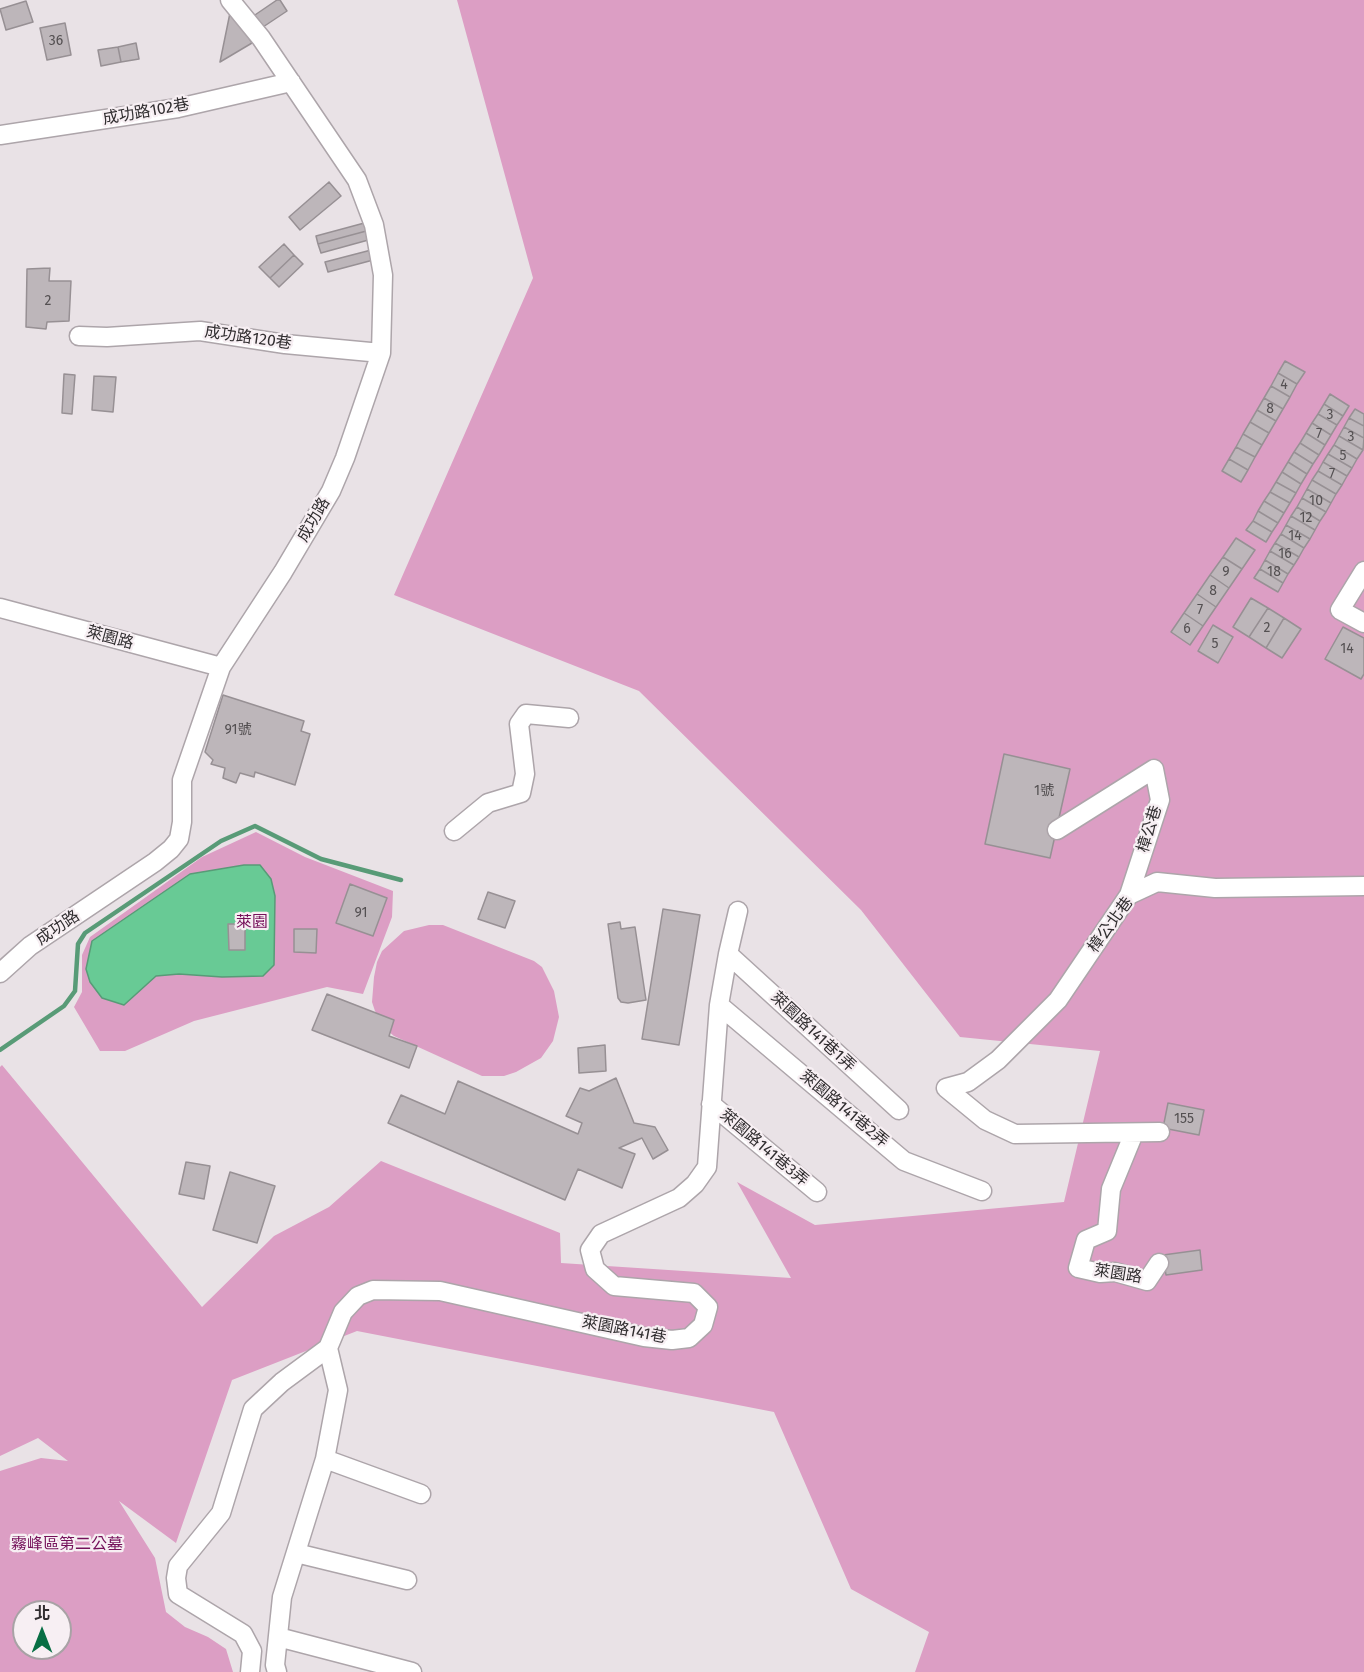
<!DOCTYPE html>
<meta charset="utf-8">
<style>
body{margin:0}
#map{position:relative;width:1364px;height:1672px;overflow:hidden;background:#e9e2e6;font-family:"Fira Sans","Noto Sans TC",sans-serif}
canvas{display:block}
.north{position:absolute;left:12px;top:1600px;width:60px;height:60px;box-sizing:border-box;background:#f7eff3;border:2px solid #a8a2a5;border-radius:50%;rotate:0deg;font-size:16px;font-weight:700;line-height:24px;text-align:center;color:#312e30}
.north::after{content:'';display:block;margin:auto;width:21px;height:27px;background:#086e44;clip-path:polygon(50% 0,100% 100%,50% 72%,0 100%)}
</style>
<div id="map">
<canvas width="1364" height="1672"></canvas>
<div class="north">北</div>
</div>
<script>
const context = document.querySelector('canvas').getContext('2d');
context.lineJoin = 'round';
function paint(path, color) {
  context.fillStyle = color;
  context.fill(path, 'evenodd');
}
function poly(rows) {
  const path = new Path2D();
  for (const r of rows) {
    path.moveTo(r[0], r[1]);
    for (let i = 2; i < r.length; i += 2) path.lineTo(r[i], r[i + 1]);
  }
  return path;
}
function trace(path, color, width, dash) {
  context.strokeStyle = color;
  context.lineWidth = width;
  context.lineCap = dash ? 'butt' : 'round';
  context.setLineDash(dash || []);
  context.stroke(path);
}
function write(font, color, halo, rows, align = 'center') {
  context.font = font + ' "Fira Sans","Noto Sans TC",sans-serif';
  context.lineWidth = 4.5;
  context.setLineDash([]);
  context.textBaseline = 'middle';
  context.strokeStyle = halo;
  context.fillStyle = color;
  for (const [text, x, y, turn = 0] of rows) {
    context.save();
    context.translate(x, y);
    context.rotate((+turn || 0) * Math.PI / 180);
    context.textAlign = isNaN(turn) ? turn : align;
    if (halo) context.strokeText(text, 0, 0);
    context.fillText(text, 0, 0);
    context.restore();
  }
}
paint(poly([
 [457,0,1364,0,1364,1672,915,1672,929,1632,851,1589,774,1412,357,1331,232,1380,176,1543,119,1501,155,1558,166,1612,185,1627,208,1637,226,1649,233,1672,0,1672,0,1471,41,1458,68,1461,38,1438,0,1456,0,1067,2,1065,202,1307,274,1236,329,1207,381,1161,560,1233,561,1263,791,1278,737,1182,815,1225,1064,1202,1100,1051,960,1037,861,910,639,691,394,595,533,278],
 [24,1612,60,1612,60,1648,24,1648],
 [256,832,305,857,393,891,392,917,363,994,327,987,194,1021,125,1051,100,1051,74,1007,82,992,82,955,90,937,202,857],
 [429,925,443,925,534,961,542,967,554,991,559,1017,553,1041,541,1058,516,1072,504,1076,482,1076,394,1036,388,1031,375,1011,372,1002,374,977,377,962,382,951,404,931]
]), '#dc9ec4');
const water = poly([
 [244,865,260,865,271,879,275,896,274,965,263,976,222,977,179,974,156,976,124,1005,102,998,90,982,86,969,92,941,190,874,244,865]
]);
paint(water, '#68ca95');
trace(water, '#589b77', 1.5);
trace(poly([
 [0,1050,64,1006,75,991,78,944,85,933,221,841,255,826,321,859,401,880]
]), '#589b77', 4.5);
const building = poly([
 [277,0,280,0,287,11,257,31,249,19,277,0],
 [26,1,33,22,6,30,0,9,26,1],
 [231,8,252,43,220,62,231,8],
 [65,23,71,55,47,60,40,28,65,23],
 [136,43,139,59,121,62,118,47,136,43],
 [118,47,121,62,101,66,98,50,118,47],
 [329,182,341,196,300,230,289,217,329,182],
 [368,222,370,230,318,244,316,236,368,222],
 [370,230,372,239,321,253,318,244,370,230],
 [284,244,294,255,270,278,259,267,284,244],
 [375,249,377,259,328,272,325,262,375,249],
 [294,255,303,264,279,287,270,278,294,255],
 [50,268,49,281,71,281,69,321,47,322,46,329,26,327,27,269,50,268],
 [1285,361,1305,372,1297,384,1278,373,1285,361],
 [1278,373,1297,384,1290,397,1271,386,1278,373],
 [64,374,75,375,72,414,62,413,64,374],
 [94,376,116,377,113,412,92,410,94,376],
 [1271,386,1290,397,1283,409,1264,398,1271,386],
 [1330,394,1349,406,1343,416,1324,404,1330,394],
 [1264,398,1283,409,1276,421,1257,410,1264,398],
 [1324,404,1343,416,1337,425,1318,414,1324,404],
 [1355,409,1364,414,1364,426,1349,418,1355,409],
 [1257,410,1276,421,1269,433,1250,422,1257,410],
 [1318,414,1337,425,1331,435,1312,423,1318,414],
 [1349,418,1364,426,1364,438,1344,427,1349,418],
 [1250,422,1269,433,1262,445,1243,434,1250,422],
 [1312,423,1331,435,1325,445,1306,433,1312,423],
 [1344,427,1364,438,1363,450,1339,436,1344,427],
 [1306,433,1325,445,1319,455,1300,443,1306,433],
 [1243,434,1262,445,1255,457,1236,447,1243,434],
 [1339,436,1363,450,1357,459,1334,445,1339,436],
 [1300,443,1319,455,1313,464,1294,452,1300,443],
 [1334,445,1357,459,1352,468,1328,454,1334,445],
 [1236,447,1255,457,1248,470,1229,459,1236,447],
 [1294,452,1313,464,1307,474,1288,462,1294,452],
 [1328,454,1352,468,1347,476,1323,462,1328,454],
 [1229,459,1248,470,1241,482,1222,471,1229,459],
 [1288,462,1307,474,1301,484,1282,472,1288,462],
 [1323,462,1347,476,1342,485,1318,471,1323,462],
 [1318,471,1342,485,1336,494,1312,480,1318,471],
 [1282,472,1301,484,1296,493,1276,482,1282,472],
 [1312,480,1336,494,1331,503,1307,489,1312,480],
 [1276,482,1296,493,1290,503,1270,492,1276,482],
 [1307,489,1331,503,1326,512,1302,498,1307,489],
 [1270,492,1290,503,1284,513,1264,501,1270,492],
 [1302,498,1326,512,1320,521,1297,507,1302,498],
 [1264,501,1284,513,1278,523,1258,511,1264,501],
 [1297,507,1320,521,1315,530,1291,516,1297,507],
 [1258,511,1278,523,1272,532,1253,521,1258,511],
 [1291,516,1315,530,1310,539,1286,525,1291,516],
 [1253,521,1272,532,1266,542,1246,530,1253,521],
 [1286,525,1310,539,1304,548,1281,534,1286,525],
 [1281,534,1304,548,1299,557,1275,543,1281,534],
 [1236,538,1255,550,1242,569,1223,557,1236,538],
 [1275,543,1299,557,1294,565,1270,551,1275,543],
 [1270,551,1294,565,1288,574,1265,560,1270,551],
 [1223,557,1242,569,1229,588,1210,575,1223,557],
 [1265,560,1288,574,1283,583,1260,569,1265,560],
 [1260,569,1283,583,1278,592,1254,578,1260,569],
 [1210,575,1229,588,1216,607,1197,594,1210,575],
 [1197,594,1216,607,1203,626,1184,613,1197,594],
 [1251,598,1268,608,1249,637,1233,627,1251,598],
 [1268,608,1284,618,1266,648,1249,637,1268,608],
 [1184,613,1203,626,1190,645,1171,632,1184,613],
 [1284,618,1301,629,1282,658,1266,648,1284,618],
 [1213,625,1233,637,1218,663,1198,651,1213,625],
 [1343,627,1364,638,1364,674,1361,679,1325,659,1343,627],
 [223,695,304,721,301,731,310,734,295,785,255,772,254,777,240,773,236,783,223,778,225,768,211,764,213,760,205,752,223,695],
 [1004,754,1070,769,1050,858,985,844,1004,754],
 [350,884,387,898,373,936,336,923,350,884],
 [488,892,515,901,505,928,478,919,488,892],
 [663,909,700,915,679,1045,642,1039,663,909],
 [620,922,621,929,635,927,646,1000,628,1003,621,1002,618,998,608,924,620,922],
 [228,924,245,924,245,950,229,950,228,924],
 [294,929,317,929,316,953,294,952,294,929],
 [327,994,394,1020,389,1036,417,1046,409,1068,312,1030,327,994],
 [605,1045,606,1071,579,1073,578,1048,605,1045],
 [616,1078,634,1123,655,1127,668,1150,653,1159,642,1138,619,1148,635,1154,622,1188,578,1169,565,1200,388,1123,401,1095,445,1114,458,1081,578,1134,582,1123,566,1116,580,1088,589,1091,616,1078],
 [1168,1103,1204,1110,1199,1135,1163,1128,1168,1103],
 [186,1162,210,1166,204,1199,179,1194,186,1162],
 [230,1172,275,1186,257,1243,213,1230,230,1172],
 [1200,1250,1202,1270,1166,1275,1163,1255,1200,1250]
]);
paint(building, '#bdb6ba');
trace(building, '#979094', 1.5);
const minor = poly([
 [0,135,178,108,291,82],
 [79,336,107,337,200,331,285,344,381,353],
 [1364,571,1340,610,1364,623],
 [0,608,221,667],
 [1057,830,1154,769,1160,800,1129,895],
 [454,831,488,803,521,793,525,774,519,724,526,714,569,718],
 [728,954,899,1110],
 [0,973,30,946,155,862,171,849,179,839,182,822,182,780,221,667,283,572,331,491,345,458,381,353,383,275,374,225,357,180,261,38,230,0],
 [719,1005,904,1161,982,1191],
 [946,1088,968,1082,998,1060,1058,1000,1129,895,1157,882,1215,888,1364,886],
 [946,1088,985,1120,1015,1134,1160,1132],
 [711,1104,817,1192],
 [1134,1133,1111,1189,1107,1231,1086,1240,1078,1268,1100,1273,1115,1272,1147,1281,1159,1263],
 [325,1459,421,1494],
 [296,1553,407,1580],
 [278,1637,412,1672],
 [250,1672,252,1651,243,1634,178,1594,176,1578,178,1566,221,1513,253,1409,282,1382,328,1348],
 [277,1672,275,1665,282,1597,325,1459,338,1390,328,1348,343,1312,358,1296,373,1290,440,1291,644,1337,672,1340,689,1338,703,1325,708,1307,694,1293,614,1286,595,1269,590,1250,601,1234,679,1198,695,1184,707,1167,719,1005,728,954,738,911]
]);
trace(minor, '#ada5aa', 21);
trace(minor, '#fff', 18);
write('14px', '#545052', null, [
 ["36",56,41],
 ["2",48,301],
 ["4",1284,385],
 ["8",1270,409],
 ["3",1330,415],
 ["7",1319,434],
 ["3",1351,437],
 ["5",1343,456],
 ["7",1332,474],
 ["10",1316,501],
 ["12",1306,518],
 ["14",1295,536],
 ["16",1285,554],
 ["9",1226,572],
 ["18",1274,572],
 ["8",1213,591],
 ["7",1200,610],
 ["2",1267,628],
 ["6",1187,629],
 ["5",1215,644],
 ["14",1347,649],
 ["91號",238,730],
 ["1號",1044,791],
 ["91",361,913],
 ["155",1184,1119]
]);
write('16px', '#312e30', '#f7eff3', [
 ["成功路102巷",146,112,-10],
 ["成功路120巷",248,338,8],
 ["成功路",314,520,-60],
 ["萊園路",110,638,15],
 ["樟公巷",1150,829,-73],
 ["樟公北巷",1111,925,-54],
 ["成功路",58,928,-34],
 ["萊園路141巷1弄",813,1032,43],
 ["萊園路141巷2弄",844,1109,40],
 ["萊園路141巷3弄",764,1148,40],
 ["萊園路",1118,1274,9],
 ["萊園路141巷",624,1330,11]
]);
write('16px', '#75115a', '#f7eff3', [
 ["萊園",252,923],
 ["霧峰區第二公墓",67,1545]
]);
</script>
